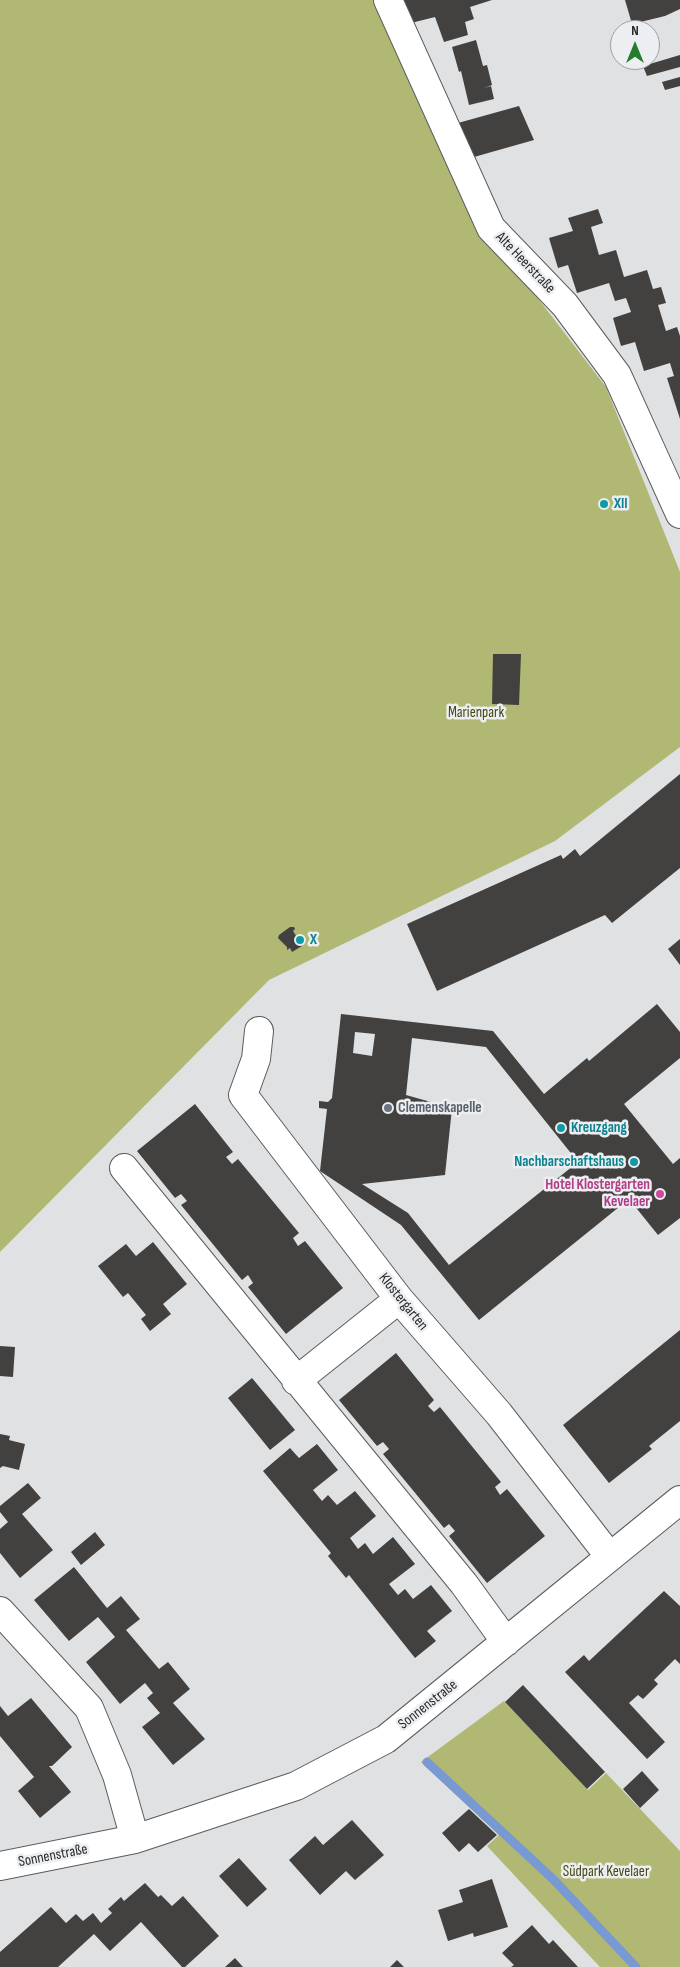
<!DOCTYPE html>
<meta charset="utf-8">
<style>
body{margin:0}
#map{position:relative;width:680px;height:1967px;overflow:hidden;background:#dfe1e3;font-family:"Sofia Sans Condensed",sans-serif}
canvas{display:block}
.north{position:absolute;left:610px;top:20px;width:50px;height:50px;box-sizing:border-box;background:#eceef1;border:1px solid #9d9fa1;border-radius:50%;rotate:0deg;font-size:14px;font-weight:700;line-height:20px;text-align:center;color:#272829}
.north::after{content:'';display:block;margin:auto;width:18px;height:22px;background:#237d2d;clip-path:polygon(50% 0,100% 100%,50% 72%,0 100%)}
</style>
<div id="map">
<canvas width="680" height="1967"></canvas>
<div class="north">N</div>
</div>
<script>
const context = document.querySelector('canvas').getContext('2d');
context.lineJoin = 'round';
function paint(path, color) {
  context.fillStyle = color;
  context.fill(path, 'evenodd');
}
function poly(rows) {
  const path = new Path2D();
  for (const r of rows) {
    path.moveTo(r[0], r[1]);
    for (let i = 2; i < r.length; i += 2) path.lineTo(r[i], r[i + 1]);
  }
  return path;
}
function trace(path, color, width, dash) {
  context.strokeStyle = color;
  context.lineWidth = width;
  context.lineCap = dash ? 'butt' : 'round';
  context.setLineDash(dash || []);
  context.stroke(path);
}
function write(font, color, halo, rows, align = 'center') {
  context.font = font + ' "Sofia Sans Condensed",sans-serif';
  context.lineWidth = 5;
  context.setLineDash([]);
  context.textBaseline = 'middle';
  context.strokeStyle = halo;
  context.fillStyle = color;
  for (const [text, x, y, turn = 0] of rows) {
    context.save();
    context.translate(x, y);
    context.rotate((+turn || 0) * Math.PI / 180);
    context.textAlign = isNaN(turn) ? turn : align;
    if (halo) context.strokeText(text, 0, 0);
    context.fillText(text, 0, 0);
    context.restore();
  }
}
paint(poly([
 [0,0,373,0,487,232,606,387,680,572,680,747,555,841,269,980,0,1252],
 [504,1701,588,1790,606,1773,680,1851,680,1967,600,1967,487,1846,499,1835,421,1762]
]), '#b1b873');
trace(poly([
 [427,1762,554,1880,636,1967]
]), '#7999d2', 9);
paint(poly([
 [400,0,492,0,470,7,474,19,465,22,468,35,444,42,435,17,411,23],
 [625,0,680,0,680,9,665,16,632,24],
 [476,40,483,66,487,65,492,85,484,88,491,86,494,99,469,105,461,71,459,72,452,47],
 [680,55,680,67,647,76,643,66],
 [680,77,680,86,665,90,662,82],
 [519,106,534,140,474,157,458,123],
 [598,209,603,223,591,227,599,255,616,250,624,277,647,270,653,289,661,287,666,303,658,305,666,331,677,327,680,336,680,419,667,378,674,376,670,363,644,371,635,342,621,346,613,318,631,312,626,298,615,301,609,283,577,293,568,265,558,268,549,238,573,231,568,218],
 [493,654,521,654,519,705,492,704],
 [680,774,680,868,612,923,605,915,437,991,407,924,561,855,563,859,575,849,580,856],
 [290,927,294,927,295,929,293,931,298,939,301,937,302,940,299,942,302,946,292,952,290,948,287,950,287,947,278,938,279,935],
 [680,939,680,965,668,949],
 [657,1004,680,1032,680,1058,624,1104,673,1164,680,1158,680,1218,658,1235,629,1199,479,1320,401,1225,320,1171,327,1109,319,1108,319,1101,328,1102,332,1098,341,1014,493,1031,544,1094,587,1058,589,1061],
 [355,1032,375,1034,372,1056,353,1053],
 [412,1038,486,1047,578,1162,449,1265,408,1213,362,1184,445,1175,452,1108,406,1095],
 [195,1104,233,1152,226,1157,232,1164,238,1159,299,1233,293,1238,298,1246,305,1241,343,1288,286,1334,248,1287,253,1283,248,1275,242,1280,181,1205,187,1201,181,1194,175,1198,137,1151],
 [153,1242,187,1284,163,1304,171,1314,150,1331,141,1319,146,1315,128,1293,123,1297,98,1266,126,1244,136,1256],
 [680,1330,680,1421,649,1446,652,1449,609,1483,563,1425],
 [0,1346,15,1347,13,1377,0,1376],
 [396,1353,434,1400,428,1406,434,1412,440,1407,501,1482,495,1487,500,1495,507,1489,545,1536,487,1583,449,1536,455,1531,449,1524,444,1528,383,1454,389,1449,383,1442,377,1446,339,1400],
 [252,1378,295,1430,270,1450,228,1398],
 [0,1434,10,1436,9,1440,25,1444,19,1470,3,1466,0,1468],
 [317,1444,338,1470,313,1490,322,1501,328,1495,337,1505,355,1491,376,1516,350,1538,358,1549,365,1543,373,1554,393,1537,415,1564,389,1584,398,1595,405,1589,413,1599,431,1585,452,1611,427,1631,436,1641,415,1658,349,1575,346,1578,328,1556,331,1553,263,1471,290,1448,299,1458],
 [28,1483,41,1498,22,1514,53,1550,20,1578,0,1553,0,1529,8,1522,0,1512,0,1506],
 [95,1532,105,1545,81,1565,71,1552],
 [74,1567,107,1608,121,1596,140,1619,126,1630,159,1669,168,1662,190,1689,173,1703,205,1739,173,1765,142,1727,160,1713,147,1698,153,1693,145,1683,120,1704,86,1662,115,1637,98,1617,69,1641,34,1600],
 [664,1591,680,1606,680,1664,675,1659,654,1680,658,1684,643,1699,638,1695,629,1703,665,1742,647,1759,565,1672,584,1655,589,1661],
 [523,1685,605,1772,587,1789,505,1702],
 [31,1698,72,1747,52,1766,49,1766,71,1792,40,1818,18,1791,34,1777,0,1736,0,1706,8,1716],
 [642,1771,659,1790,640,1808,623,1789],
 [469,1809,497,1835,478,1852,469,1843,459,1852,442,1833],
 [352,1820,384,1855,355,1880,346,1871,320,1895,289,1860,315,1836,323,1845],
 [239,1858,267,1889,247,1907,219,1876],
 [492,1879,508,1927,474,1937,473,1933,448,1941,438,1910,463,1902,459,1890],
 [145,1883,158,1897,161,1895,172,1906,183,1896,219,1936,185,1967,182,1967,141,1922,110,1951,94,1934,58,1967,0,1967,0,1952,51,1907,66,1923,76,1914,83,1921,93,1913,101,1923,112,1913,108,1909,121,1897,124,1901],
 [532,1925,549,1944,553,1940,578,1967,511,1967,514,1965,502,1953],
 [235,1958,243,1967,225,1967],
 [397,1960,404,1967,390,1967]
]), '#434040');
const minor = poly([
 [388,0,491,228,565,305,617,375,680,514],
 [259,1031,256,1059,243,1095,399,1299,499,1414,610,1557],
 [124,1168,464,1584,506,1642],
 [296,1381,399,1299],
 [0,1611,89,1708,117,1775,135,1839],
 [0,1866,135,1839,296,1786,386,1739,680,1500]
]);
trace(minor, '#5a5c5e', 30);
trace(minor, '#fff', 28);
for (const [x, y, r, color] of [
 [604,504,5,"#0f9aa8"],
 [300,940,5,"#0f9aa8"],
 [388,1108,5,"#6b7280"],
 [561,1128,5,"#0f9aa8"],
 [634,1162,5,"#0f9aa8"],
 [660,1194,5,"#d1479c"]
]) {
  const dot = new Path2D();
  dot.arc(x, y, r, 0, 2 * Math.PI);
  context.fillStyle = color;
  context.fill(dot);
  trace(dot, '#eceef1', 2);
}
write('15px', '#272829', '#eceef1', [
 ["Alte Heerstraße",525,263,46],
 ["Klostergarten",403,1302,51],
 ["Sonnenstraße",428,1705,-38],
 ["Sonnenstraße",53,1856,-11]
]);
write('bold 15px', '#0d838f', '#eceef1', [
 ["XII",614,504],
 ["X",310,940],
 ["Kreuzgang",571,1128],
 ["Nachbarschaftshaus",624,1162,"right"]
], 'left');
write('15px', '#454813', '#eceef1', [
 ["Marienpark",476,713],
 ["Südpark Kevelaer",606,1872]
]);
write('bold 15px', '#5b616d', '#eceef1', [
 ["Clemenskapelle",398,1108]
], 'left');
write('bold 15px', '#b23c85', '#eceef1', [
 ["Hotel Klostergarten",650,1185],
 ["Kevelaer",650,1202]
], 'right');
</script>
